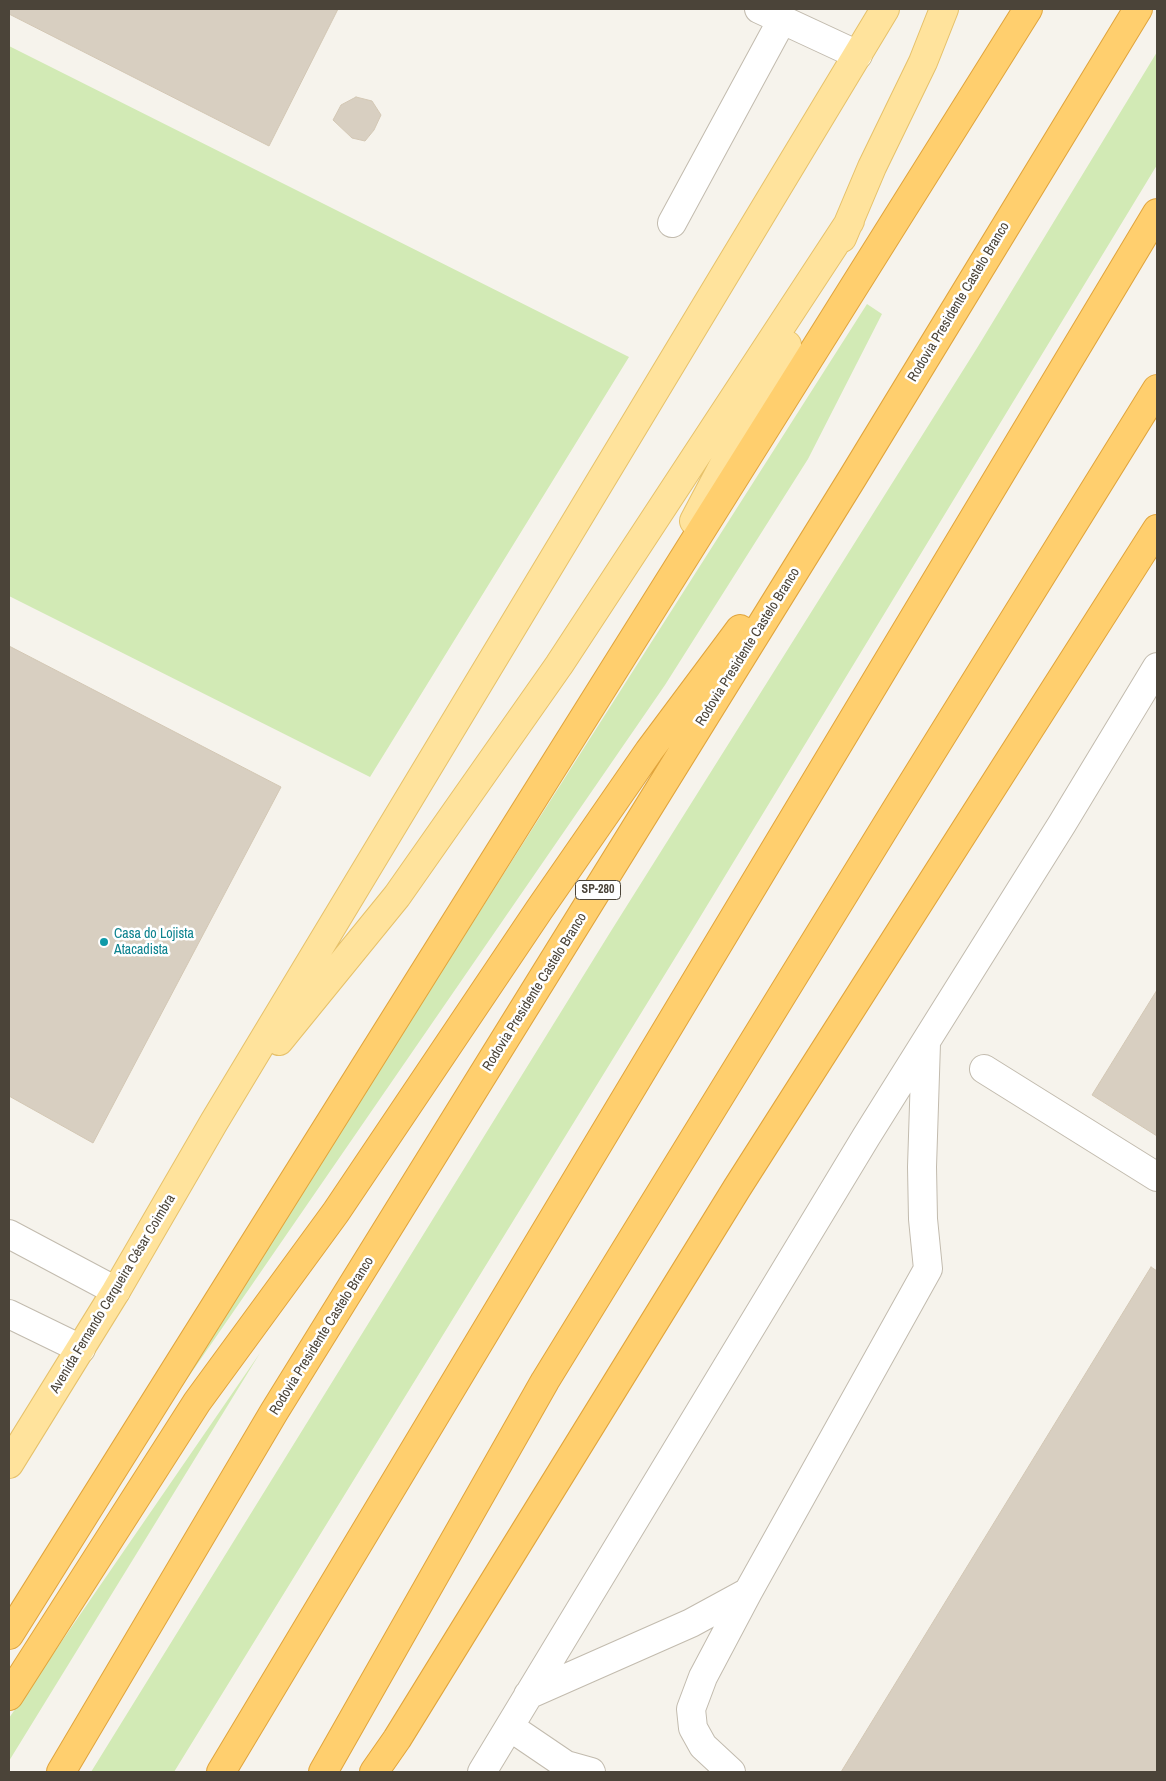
<!DOCTYPE html>
<meta charset="utf-8">
<style>
body{margin:0}
#map{position:relative;width:1166px;height:1781px;overflow:hidden;background:#f6f3ec;font-family:"Archivo Narrow",sans-serif}
canvas{display:block}
.frame{position:absolute;inset:0;border:10px solid #4b4439;pointer-events:none}
</style>
<div id="map">
<canvas width="1166" height="1781"></canvas>
<div class="frame"></div>
</div>
<script>
const context = document.querySelector('canvas').getContext('2d');
context.lineJoin = 'round';
function paint(path, color) {
  context.fillStyle = color;
  context.fill(path, 'evenodd');
}
function poly(rows) {
  const path = new Path2D();
  for (const r of rows) {
    path.moveTo(r[0], r[1]);
    for (let i = 2; i < r.length; i += 2) path.lineTo(r[i], r[i + 1]);
  }
  return path;
}
function trace(path, color, width, dash) {
  context.strokeStyle = color;
  context.lineWidth = width;
  context.lineCap = dash ? 'butt' : 'round';
  context.setLineDash(dash || []);
  context.stroke(path);
}
function write(font, color, halo, rows, align = 'center') {
  context.font = font + ' "Archivo Narrow",sans-serif';
  context.lineWidth = 5;
  context.setLineDash([]);
  context.textBaseline = 'middle';
  context.strokeStyle = halo;
  context.fillStyle = color;
  for (const [text, x, y, turn = 0] of rows) {
    context.save();
    context.translate(x, y);
    context.rotate((+turn || 0) * Math.PI / 180);
    context.textAlign = isNaN(turn) ? turn : align;
    if (halo) context.strokeText(text, 0, 0);
    context.fillText(text, 0, 0);
    context.restore();
  }
}
paint(poly([
 [9,46,629,357,370,777,9,596],
 [1157,52,1157,165,691,932,174,1772,91,1772,611,931,977,348],
 [867,304,882,314,808,459,665,685,114,1485],
 [260,1353,9,1761,9,1718]
]), '#d2eab5');
const building = poly([
 [9,9,338,9,269,146,9,14,9,9],
 [356,97,372,101,381,115,374,130,365,141,352,138,333,120,341,105,356,97],
 [9,646,281,787,93,1143,9,1096,9,646],
 [1157,990,1157,1136,1092,1095,1157,990],
 [1151,1267,1157,1271,1157,1772,841,1772,1151,1267]
]);
paint(building, '#d8cfc1');
trace(building, '#d3c7b4', 1);
const minor = poly([
 [759,9,858,55],
 [672,223,782,20],
 [984,1069,1157,1177],
 [9,1234,116,1291],
 [9,1314,81,1349],
 [528,1695,691,1623,748,1592,928,1269,923,1219,922,1167,926,1043],
 [510,1727,566,1765,591,1772],
 [482,1772,866,1137,1062,824,1157,667],
 [731,1772,703,1746,693,1728,691,1709,703,1677,748,1592]
]);
const major = poly([
 [842,238,872,167,923,62,944,9],
 [694,521,787,345],
 [279,1041,397,896,559,665,850,221],
 [9,1464,116,1291,214,1122,885,9]
]);
const highway = poly([
 [9,1635,1028,9],
 [9,1696,197,1402,336,1212,539,910,649,751,740,629],
 [61,1772,274,1412,853,477,1138,9],
 [221,1772,1157,213],
 [323,1772,545,1381,897,808,1157,389],
 [374,1772,397,1739,737,1188,1157,529]
]);
trace(minor, '#c2bbae', 30);
trace(major, '#e6c16a', 30);
trace(highway, '#e0a43c', 30);
trace(minor, '#fff', 28);
trace(major, '#ffe39c', 28);
trace(highway, '#ffcf6e', 28);
for (const [x, y, r, color] of [
 [104,942,5,"#0f9aa8"]
]) {
  const dot = new Path2D();
  dot.arc(x, y, r, 0, 2 * Math.PI);
  context.fillStyle = color;
  context.fill(dot);
  trace(dot, '#fff', 2);
}
for (const [x, y, w] of [
 [598,890,45]
]) {
  const box = new Path2D();
  box.roundRect(x - w / 2, y - 9.5, w, 19, 4);
  context.fillStyle = '#fff';
  context.fill(box);
  trace(box, '#4b4439', 1);
}
write('bold 12px', '#4b4439', null, [
 ["SP-280",598,890]
]);
write('14px', '#4b4439', '#fff', [
 ["Rodovia Presidente Castelo Branco",959,302,-59],
 ["Rodovia Presidente Castelo Branco",748,647,-58],
 ["Rodovia Presidente Castelo Branco",535,992,-58],
 ["Avenida Fernando Cerqueira César Coimbra",113,1294,-59],
 ["Rodovia Presidente Castelo Branco",322,1336,-58]
]);
write('14px', '#0d838f', '#fff', [
 ["Casa do Lojista",114,934],
 ["Atacadista",114,950]
], 'left');
</script>
